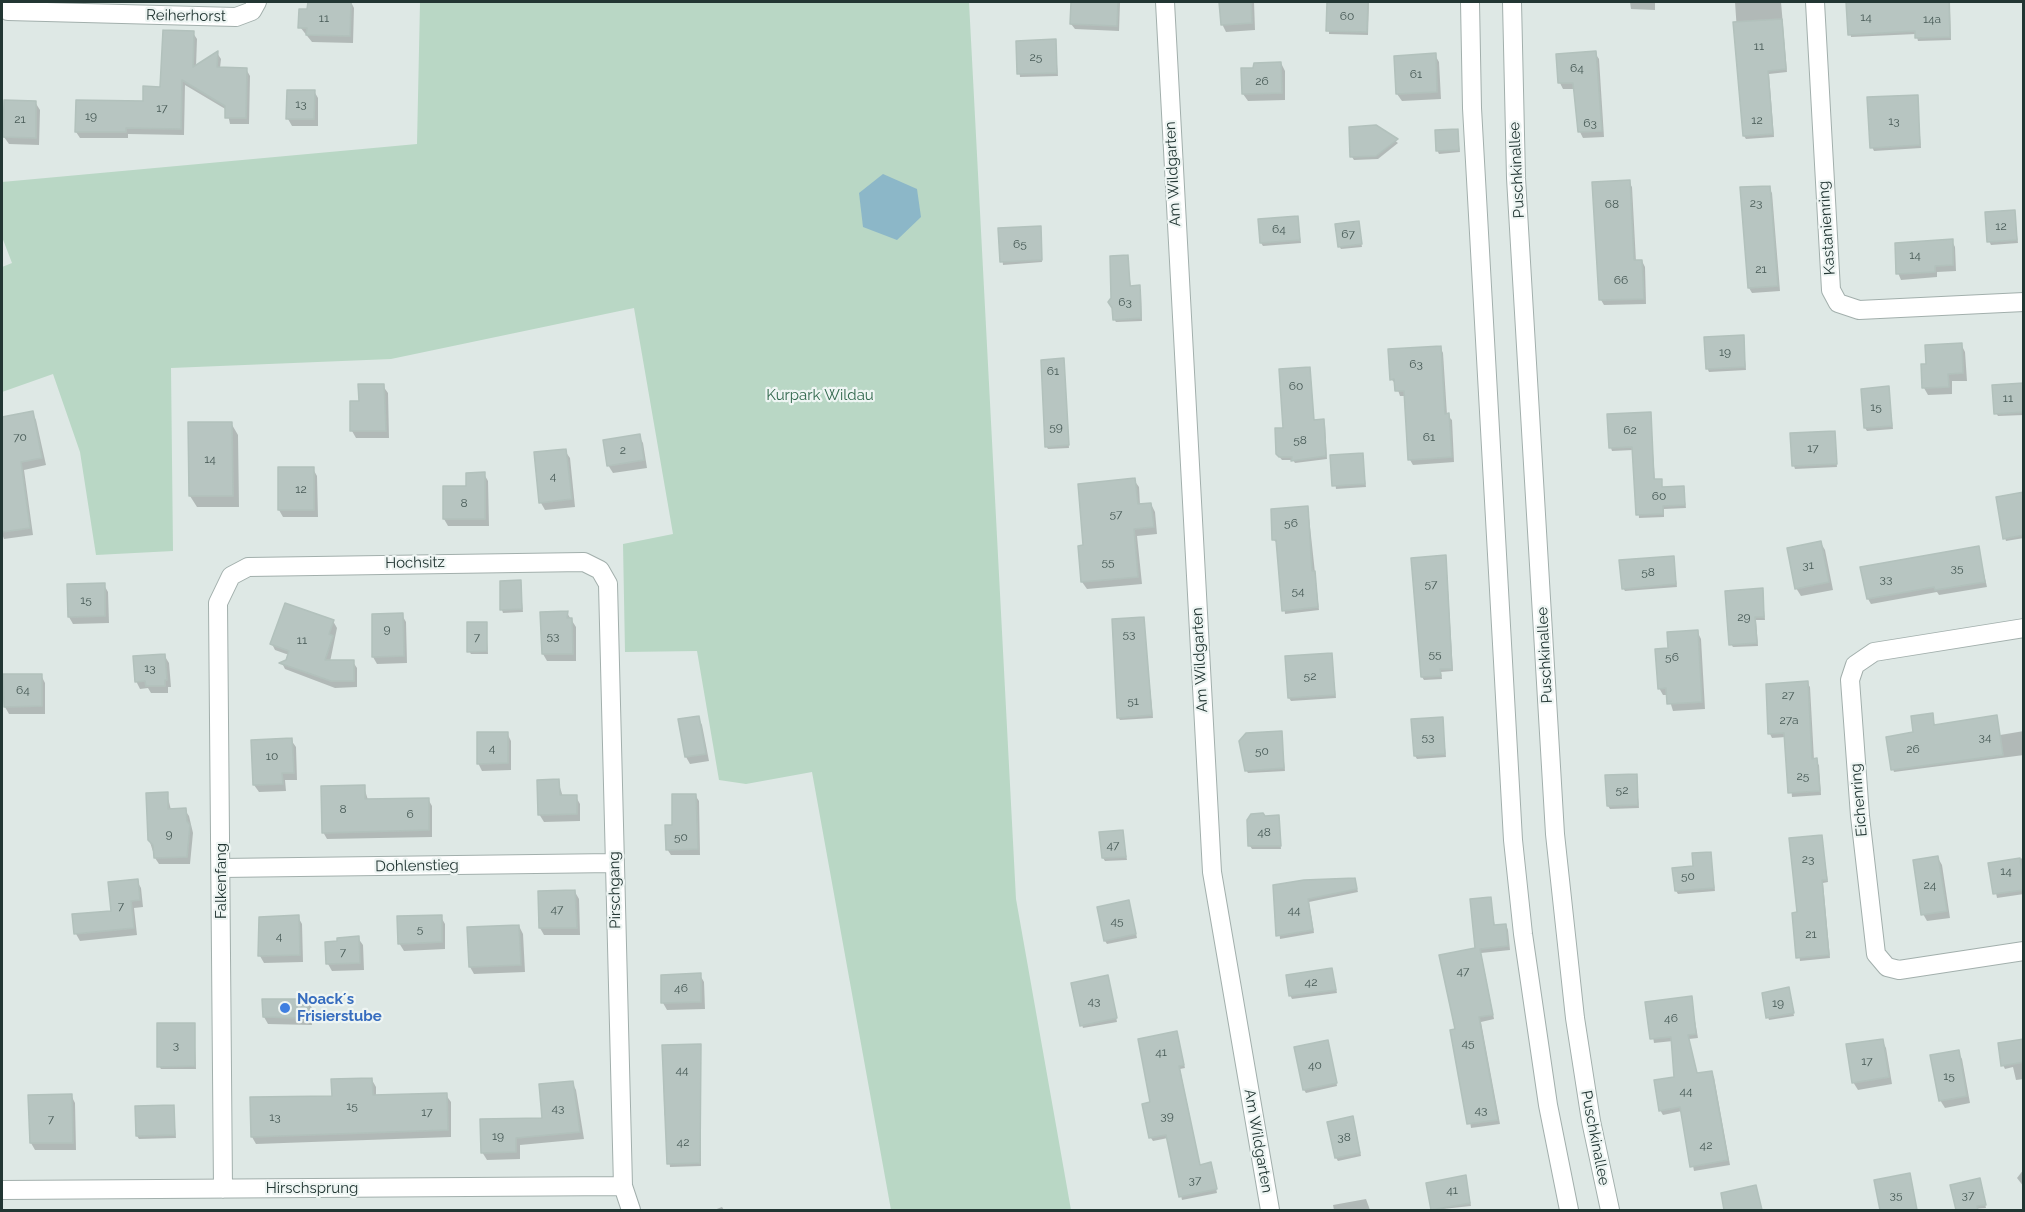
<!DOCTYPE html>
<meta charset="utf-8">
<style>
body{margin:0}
#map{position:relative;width:2025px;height:1212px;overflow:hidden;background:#dee8e5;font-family:Raleway,sans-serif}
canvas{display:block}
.frame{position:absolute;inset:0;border:3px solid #223633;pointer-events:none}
</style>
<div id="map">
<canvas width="2025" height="1212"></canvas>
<div class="frame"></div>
</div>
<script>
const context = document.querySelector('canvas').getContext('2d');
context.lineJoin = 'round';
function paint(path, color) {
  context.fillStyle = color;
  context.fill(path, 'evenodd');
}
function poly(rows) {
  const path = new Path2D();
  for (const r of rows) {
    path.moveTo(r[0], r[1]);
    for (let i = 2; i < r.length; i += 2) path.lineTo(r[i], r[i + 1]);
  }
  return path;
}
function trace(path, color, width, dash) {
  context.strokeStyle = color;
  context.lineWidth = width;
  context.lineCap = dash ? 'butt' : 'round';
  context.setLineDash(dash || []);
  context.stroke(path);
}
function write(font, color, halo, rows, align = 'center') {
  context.font = font + ' Raleway,sans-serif';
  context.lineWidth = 4.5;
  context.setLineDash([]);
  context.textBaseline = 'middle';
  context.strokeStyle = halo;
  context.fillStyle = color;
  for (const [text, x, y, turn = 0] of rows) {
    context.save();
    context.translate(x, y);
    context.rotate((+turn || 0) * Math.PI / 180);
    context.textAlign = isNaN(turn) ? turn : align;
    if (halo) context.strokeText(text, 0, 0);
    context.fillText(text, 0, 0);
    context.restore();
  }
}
paint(poly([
 [420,2,969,2,1016,899,1071,1210,891,1210,812,772,746,784,719,780,697,651,625,652,623,544,673,534,634,308,391,359,171,368,173,551,96,555,80,452,53,374,2,392,2,267,12,263,2,237,2,182,417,144]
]), '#b9d7c5');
paint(poly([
 [883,174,917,189,921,217,897,240,863,227,859,193]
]), '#8cb7c8');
paint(poly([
 [310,2,351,2,354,8,353,43,312,42,300,27,308,11],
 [1072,2,1120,2,1119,31,1075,29,1071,24],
 [1221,2,1254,2,1255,30,1226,32,1222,24],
 [1329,2,1369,2,1368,35,1329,34],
 [1630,2,1655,2,1655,10,1631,9],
 [1735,2,1781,2,1787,72,1769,74,1774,137,1746,139,1744,136],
 [1847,2,1950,2,1951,40,1918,41,1916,34,1851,37],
 [193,33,197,39,196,67,217,53,221,59,220,68,246,69,250,76,249,124,230,124,227,110,185,85,184,135,128,134,128,138,80,138,76,132,144,102,161,88],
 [1055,41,1058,76,1020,77,1017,42],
 [1595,53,1599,59,1604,137,1583,138,1580,132,1575,89,1563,89,1560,83],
 [1435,55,1439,62,1441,99,1402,101,1397,94],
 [1281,63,1285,71,1285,100,1248,101,1243,94,1254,70],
 [314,91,318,98,318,126,292,126,288,119],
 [1917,96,1921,148,1874,151,1872,147],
 [35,102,40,110,39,145,9,144,4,137],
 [1376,126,1398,143,1378,159,1354,160,1352,157],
 [1457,131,1460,152,1439,154,1437,150],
 [1629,182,1632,187,1636,262,1642,261,1645,267,1646,304,1604,305,1601,300],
 [1769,188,1772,193,1780,291,1752,293,1749,288],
 [2014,212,2018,243,1991,245,1989,241],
 [1297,217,1301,243,1263,246,1261,243],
 [1358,222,1362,247,1341,249,1339,246],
 [1040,228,1042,262,1003,265,999,230],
 [1952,241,1955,247,1956,271,1937,272,1937,277,1901,280,1898,273],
 [1127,256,1131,287,1139,287,1141,290,1142,321,1116,322,1114,319],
 [1743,337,1746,370,1709,372,1707,368],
 [1961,344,1965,352,1967,381,1952,381,1952,394,1928,395,1924,388],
 [1440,347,1443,353,1447,415,1452,420,1454,462,1413,465,1410,460,1406,396,1400,396,1396,384,1391,379],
 [1064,360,1069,448,1048,449,1046,446],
 [1309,369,1314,422,1323,421,1325,424,1327,459,1295,463,1293,460,1282,460,1277,454],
 [2024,384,2024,415,1998,416,1996,413],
 [383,386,388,393,389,438,356,438,352,431,360,402],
 [1888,388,1893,429,1867,431,1865,428],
 [32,412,36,420,46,465,24,470,33,535,4,539,2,534,2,418],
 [1650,413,1655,480,1661,480,1663,489,1683,487,1686,508,1664,509,1664,517,1639,518,1633,450,1612,451,1611,448],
 [231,423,238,435,239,507,197,507,190,496,189,424],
 [1834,432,1837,467,1795,469,1794,466],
 [639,436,643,443,647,468,613,473,608,465],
 [565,451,570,458,575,507,545,510,541,503],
 [1362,455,1366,487,1336,489,1332,457],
 [280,469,313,469,317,476,318,517,283,517,279,510],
 [484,474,488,481,489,526,448,526,444,519,468,487],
 [1134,480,1139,487,1140,505,1151,504,1155,512,1157,534,1137,536,1142,584,1087,589,1082,582,1079,547,1085,547],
 [2024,493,2024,538,2006,541,2005,538],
 [1308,508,1319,610,1285,614,1277,543,1274,540],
 [1821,543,1825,550,1833,590,1801,596,1796,588],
 [1978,547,1987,587,1939,595,1937,592,1871,604,1868,599,1862,568],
 [1446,557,1453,671,1441,672,1442,679,1424,680,1422,677],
 [1673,557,1677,587,1625,591,1623,588],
 [520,582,523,612,503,613,502,610],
 [104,585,108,592,109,623,73,624,69,617],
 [1762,590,1765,620,1756,620,1758,646,1733,647,1731,644],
 [567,613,576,627,576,661,547,661,543,654],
 [374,615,402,615,406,622,407,663,377,664,373,657],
 [1143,618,1153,718,1120,720,1118,717],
 [333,621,337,628,330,662,353,662,357,668,357,687,335,688,285,669,282,663,287,661,289,655,275,650,272,644],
 [486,624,488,654,471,654,469,651],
 [1697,631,1701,639,1705,709,1673,711,1668,695,1663,695,1659,688,1669,650],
 [164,655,169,663,171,687,168,687,168,693,151,693,148,688,140,689,136,681],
 [1331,655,1336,698,1291,701,1289,698],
 [41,675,45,683,45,714,9,714,5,707],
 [1807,683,1810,687,1814,760,1819,765,1821,795,1792,797,1786,737,1772,738,1770,734],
 [1932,714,1935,726,1996,716,2000,735,2024,731,2024,755,1894,772,1893,769,1915,734],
 [698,717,702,725,709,761,690,764,686,757,680,720],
 [1442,719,1446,757,1417,759,1415,756],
 [507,733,511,741,511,770,482,771,478,763],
 [1281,733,1285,771,1248,773,1246,770],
 [291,740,296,747,297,780,285,780,286,791,259,792,254,785],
 [1636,775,1639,808,1610,809,1608,806],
 [558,781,563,797,576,797,580,804,580,821,544,822,539,814],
 [364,787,368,800,428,799,432,806,432,837,327,839,323,832],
 [167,794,171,810,185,810,189,816,193,833,190,864,159,864,155,858,149,839],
 [695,795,699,801,700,855,671,855,667,849,674,826],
 [1278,817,1281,849,1252,849,1250,846],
 [1122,832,1127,860,1105,861,1103,858],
 [1821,836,1828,882,1823,883,1830,958,1800,961,1794,914,1798,913],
 [1710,853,1715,891,1678,894,1676,891,1694,867],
 [1938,858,1942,865,1950,918,1927,921,1923,914],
 [2024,858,2024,894,1997,898,1990,864],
 [1355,880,1358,892,1309,902,1314,933,1280,939,1275,886],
 [137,881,141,888,143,907,134,908,137,935,80,941,76,934,113,912],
 [575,892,579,899,580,935,544,935,540,928],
 [1490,898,1495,927,1506,925,1508,930,1510,950,1481,953,1494,1019,1481,1022,1500,1124,1471,1128,1456,1030],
 [1129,902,1137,938,1107,944,1105,941],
 [298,917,302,924,303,962,264,963,260,956],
 [441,917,445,924,445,949,404,951,399,943],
 [519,926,523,934,525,972,474,974,470,967],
 [358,938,363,945,364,970,332,971,328,964],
 [1332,969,1337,993,1292,999,1290,995],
 [700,975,704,982,705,1009,667,1010,663,1003],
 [1109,980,1117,1022,1083,1028,1082,1025],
 [1788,989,1794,1016,1769,1020,1768,1017],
 [1691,998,1698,1038,1689,1039,1697,1075,1711,1072,1714,1077,1730,1165,1694,1171,1682,1111,1663,1115,1660,1110,1676,1078,1673,1041,1654,1043,1647,1003],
 [307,1000,312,1008,312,1025,268,1024,264,1017],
 [194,1024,196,1069,161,1069,159,1066],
 [1176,1032,1185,1068,1180,1069,1200,1166,1211,1164,1217,1193,1182,1200,1168,1138,1153,1141,1151,1138,1152,1103],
 [1882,1040,1886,1048,1892,1084,1858,1090,1853,1082],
 [2024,1041,2024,1079,2016,1080,2013,1067,2005,1069,2003,1065],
 [1329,1045,1337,1086,1306,1093,1304,1090],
 [700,1046,701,1166,670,1167,664,1108,663,1047],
 [1958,1052,1962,1059,1970,1103,1945,1108,1940,1100],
 [372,1080,376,1087,376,1096,446,1095,451,1102,451,1137,256,1144,252,1137,251,1099,333,1097],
 [572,1082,576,1090,584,1139,520,1145,520,1159,487,1160,482,1152,544,1119],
 [71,1095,75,1103,76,1150,35,1150,31,1143],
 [173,1107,176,1138,139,1139,137,1136],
 [1354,1121,1361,1156,1338,1161,1336,1158],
 [2024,1169,2024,1187,2017,1178],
 [1909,1175,1917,1210,1881,1210,1876,1182],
 [1465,1176,1471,1206,1433,1210,1428,1184],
 [1979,1180,1986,1208,1958,1210,1952,1186],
 [1756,1187,1762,1210,1726,1210,1722,1194],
 [1366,1199,1370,1210,1334,1210,1333,1205],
 [722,1207,724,1210,714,1210]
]), '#0003');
const building = poly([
 [308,2,351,2,350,36,306,35,307,28,298,28,299,9,307,9,308,2],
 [1071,2,1118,2,1117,26,1070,24,1071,2],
 [1219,2,1251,2,1252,23,1221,25,1219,2],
 [1327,2,1368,2,1367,32,1326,31,1327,2],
 [1846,2,1949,2,1950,37,1915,38,1915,31,1848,35,1846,2],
 [1782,19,1786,69,1768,71,1773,134,1743,136,1733,22,1782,19],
 [163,30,194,31,193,67,218,51,217,67,247,68,246,118,225,118,225,106,182,80,181,129,126,128,126,132,75,132,76,100,143,101,143,86,160,87,163,30],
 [1056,39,1057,73,1017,74,1016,41,1056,39],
 [1596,51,1602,131,1578,132,1573,83,1558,83,1556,54,1596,51],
 [1436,53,1437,92,1396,94,1394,56,1436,53],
 [1281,62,1282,93,1242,94,1241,68,1253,68,1254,63,1281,62],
 [287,90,315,90,314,119,286,119,287,90],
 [1918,95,1920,145,1870,148,1867,97,1918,95],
 [4,100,36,101,36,138,3,137,4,100],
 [1376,125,1398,139,1376,156,1350,157,1349,127,1376,125],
 [1458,129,1459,150,1436,151,1435,130,1458,129],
 [1630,180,1634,260,1642,260,1644,299,1599,300,1592,182,1630,180],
 [1770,186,1778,286,1748,288,1740,187,1770,186],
 [2015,210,2017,240,1987,242,1985,212,2015,210],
 [1298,216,1300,240,1260,243,1258,219,1298,216],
 [1359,221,1362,244,1338,247,1335,224,1359,221],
 [1041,226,1042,260,1000,262,998,228,1041,226],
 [1953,239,1953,265,1935,266,1935,272,1896,274,1895,243,1953,239],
 [1128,255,1130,286,1140,285,1141,318,1113,320,1112,308,1108,302,1111,298,1110,256,1128,255],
 [1744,335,1745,367,1706,369,1704,337,1744,335],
 [1962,343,1963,373,1948,374,1949,387,1922,388,1921,364,1926,364,1925,345,1962,343],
 [1441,346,1445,414,1449,413,1452,457,1408,460,1404,391,1395,391,1394,379,1390,380,1388,349,1441,346],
 [1064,358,1069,445,1045,447,1041,360,1064,358],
 [1310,367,1314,420,1324,419,1326,456,1291,461,1292,457,1279,457,1276,454,1275,428,1283,428,1279,369,1310,367],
 [2024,383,2024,412,1994,414,1992,385,2024,383],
 [358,384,384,384,386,431,350,431,350,401,359,401,358,384],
 [1889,386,1892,426,1864,428,1861,389,1889,386],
 [33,411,42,458,21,462,30,528,2,532,2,417,33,411],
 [1651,412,1654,479,1662,479,1662,487,1684,486,1685,505,1663,506,1663,514,1636,515,1632,447,1609,448,1607,414,1651,412],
 [188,422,232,422,233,496,189,496,188,422],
 [1835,431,1837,464,1792,466,1790,433,1835,431],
 [640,434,644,460,607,466,603,440,640,434],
 [566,449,572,499,539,503,534,452,566,449],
 [1363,453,1365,484,1332,486,1330,455,1363,453],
 [278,467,314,467,314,510,278,510,278,467],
 [485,472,485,519,443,519,443,486,466,486,466,473,485,472],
 [1135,478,1138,504,1151,503,1154,527,1134,529,1138,577,1081,582,1078,546,1083,545,1078,484,1135,478],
 [2024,492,2024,535,2003,539,1996,497,2024,492],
 [1308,506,1312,571,1315,571,1318,607,1282,611,1276,540,1272,540,1271,509,1308,506],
 [1821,541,1829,582,1795,589,1787,548,1821,541],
 [1979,546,1985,582,1935,590,1934,587,1867,599,1860,567,1979,546],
 [1446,555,1452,669,1440,669,1441,676,1421,677,1411,558,1446,555],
 [1674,556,1676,584,1622,589,1619,560,1674,556],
 [521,580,522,609,500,610,500,581,521,580],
 [105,583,105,616,68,617,67,584,105,583],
 [1763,588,1764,617,1755,617,1757,643,1729,645,1725,591,1763,588],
 [285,603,334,620,329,634,333,636,325,660,354,660,354,681,331,681,279,663,286,660,289,651,270,644,285,603],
 [568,611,567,618,572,618,573,654,542,654,540,612,568,611],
 [403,613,404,656,372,657,372,614,403,613],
 [1144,617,1152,715,1117,718,1112,619,1144,617],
 [467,622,487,622,487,651,467,652,467,622],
 [1698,630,1702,702,1667,704,1666,688,1658,689,1655,649,1668,648,1667,632,1698,630],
 [1332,653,1335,695,1288,698,1285,656,1332,653],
 [165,654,167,680,165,680,165,686,146,686,145,681,135,682,133,656,165,654],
 [3,674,42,674,42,706,4,707,3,674],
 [1808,681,1812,759,1817,758,1820,791,1788,793,1784,733,1768,734,1766,684,1808,681],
 [1933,713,1934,725,1997,715,2003,755,1891,770,1886,737,1913,732,1911,716,1933,713],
 [699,716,706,754,685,757,678,719,699,716],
 [1443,717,1445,754,1414,756,1411,719,1443,717],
 [1282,731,1284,768,1245,771,1239,741,1246,733,1282,731],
 [477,732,508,732,508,763,477,764,477,732],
 [292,738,294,773,282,773,283,784,253,785,251,740,292,738],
 [1637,774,1638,805,1607,806,1605,775,1637,774],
 [559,779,560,795,577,795,577,814,538,815,537,780,559,779],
 [365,785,365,799,429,798,429,830,322,833,321,786,365,785],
 [168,792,168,809,186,808,187,821,190,825,187,857,154,858,153,845,148,840,146,793,168,792],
 [672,794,696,794,698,849,666,850,665,825,672,825,672,794],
 [1263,813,1265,816,1279,815,1281,846,1248,846,1247,820,1251,814,1263,813],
 [1123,830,1126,857,1102,858,1099,832,1123,830],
 [1822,835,1827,880,1822,880,1829,955,1796,958,1792,913,1797,912,1789,838,1822,835],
 [1711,852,1714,888,1675,891,1672,868,1693,866,1692,853,1711,852],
 [1938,856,1947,911,1921,915,1913,860,1938,856],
 [2020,858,2024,890,1993,894,1988,863,2020,858],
 [1355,878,1357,889,1308,899,1313,930,1276,936,1273,885,1304,880,1355,878],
 [138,879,140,900,131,901,134,928,74,934,72,914,111,911,108,882,138,879],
 [575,890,577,928,539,928,538,891,575,890],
 [1491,897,1494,925,1506,924,1508,946,1480,949,1493,1015,1479,1017,1498,1120,1467,1124,1450,1030,1455,1029,1439,955,1475,948,1470,899,1491,897],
 [1129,900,1136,934,1104,941,1097,907,1129,900],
 [299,915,300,955,258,956,259,917,299,915],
 [442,915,442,942,398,944,397,916,442,915],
 [519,925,521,965,469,967,467,927,519,925],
 [359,936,360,963,326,964,325,942,337,941,337,938,359,936],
 [1332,968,1336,990,1289,996,1286,975,1332,968],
 [701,973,701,1002,661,1003,661,975,701,973],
 [1108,975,1117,1018,1080,1026,1071,983,1108,975],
 [1789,987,1794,1013,1766,1018,1762,993,1789,987],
 [1692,996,1696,1034,1688,1035,1697,1073,1712,1071,1728,1160,1690,1167,1680,1107,1659,1111,1654,1080,1674,1077,1671,1037,1650,1039,1645,1002,1692,996],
 [262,999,308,999,308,1018,263,1017,262,999],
 [157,1023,195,1023,195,1066,157,1067,157,1023],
 [1177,1031,1184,1065,1179,1066,1200,1165,1211,1162,1217,1189,1179,1197,1166,1135,1149,1138,1142,1104,1150,1102,1138,1039,1177,1031],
 [1883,1039,1889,1077,1852,1083,1846,1044,1883,1039],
 [2024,1039,2024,1062,2001,1066,1998,1043,2024,1039],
 [1328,1040,1337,1083,1303,1090,1294,1047,1328,1040],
 [701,1044,700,1163,667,1164,662,1045,701,1044],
 [1959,1050,1967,1096,1939,1101,1930,1055,1959,1050],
 [372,1078,373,1095,447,1093,448,1130,251,1137,250,1097,332,1096,331,1079,372,1078],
 [573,1081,580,1132,516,1138,516,1152,481,1153,480,1119,542,1118,539,1084,573,1081],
 [72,1094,73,1143,30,1143,28,1095,72,1094],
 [174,1105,175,1135,136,1136,135,1106,174,1105],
 [1353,1116,1360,1153,1335,1158,1327,1122,1353,1116],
 [1910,1173,1917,1210,1880,1210,1874,1180,1910,1173],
 [1466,1175,1470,1203,1431,1210,1426,1183,1466,1175],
 [1980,1178,1986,1205,1977,1206,1978,1210,1956,1210,1950,1185,1980,1178],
 [1756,1185,1762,1210,1724,1210,1721,1193,1756,1185]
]);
paint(building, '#b7c5c1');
trace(building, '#b2c1bc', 1.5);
const street = poly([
 [1165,2,1212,872,1270,1210],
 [1470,2,1472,108,1513,840,1523,934,1548,1105,1569,1210],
 [1512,2,1516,178,1555,834,1575,1018,1591,1121,1610,1210],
 [1815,2,1831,290,1838,303,1859,310,2024,302],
 [2,6,8,11,236,17,252,11,257,2],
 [2024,628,1874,652,1855,665,1850,680,1860,816,1876,954,1887,967,1899,970,2024,951],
 [221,868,614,863],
 [223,1189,218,603,231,576,248,567,584,562,600,570,608,584,623,1186,631,1210],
 [2,1190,623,1186]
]);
trace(street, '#a2afac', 20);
trace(street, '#fff', 18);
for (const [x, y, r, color] of [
 [285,1008,6,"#3f7fe0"]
]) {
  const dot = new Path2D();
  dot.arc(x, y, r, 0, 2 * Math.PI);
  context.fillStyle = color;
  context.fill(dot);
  trace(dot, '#eef5f3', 2);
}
write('12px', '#475a56', null, [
 ["60",1347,16],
 ["14",1866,17],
 ["11",324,18],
 ["14a",1932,19],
 ["11",1759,46],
 ["25",1036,57],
 ["64",1577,68],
 ["61",1416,74],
 ["26",1262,81],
 ["13",301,104],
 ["17",162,108],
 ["19",91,116],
 ["21",20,119],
 ["12",1757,120],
 ["13",1894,121],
 ["63",1590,123],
 ["23",1756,203],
 ["68",1612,204],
 ["12",2001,226],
 ["64",1279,229],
 ["67",1348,234],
 ["65",1020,244],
 ["14",1915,255],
 ["21",1761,269],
 ["66",1621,280],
 ["63",1125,302],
 ["19",1725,352],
 ["63",1416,364],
 ["61",1053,371],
 ["60",1296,386],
 ["11",2008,398],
 ["15",1876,407],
 ["59",1056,427],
 ["62",1630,430],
 ["70",20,437],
 ["61",1429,437],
 ["58",1300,440],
 ["17",1813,448],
 ["2",623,450],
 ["14",210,459],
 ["4",553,476],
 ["12",301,489],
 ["60",1659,496],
 ["8",464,503],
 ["57",1116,514],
 ["56",1291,523],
 ["55",1108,562],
 ["31",1808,565],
 ["35",1957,568],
 ["58",1648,572],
 ["33",1886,579],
 ["57",1431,584],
 ["54",1298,591],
 ["15",86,600],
 ["29",1744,617],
 ["9",387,629],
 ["53",1129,634],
 ["53",553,636],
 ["7",477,637],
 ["11",302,640],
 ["55",1435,654],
 ["56",1672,657],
 ["13",150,668],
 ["52",1310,676],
 ["64",23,690],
 ["27",1788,695],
 ["51",1133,701],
 ["27a",1789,720],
 ["53",1428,737],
 ["34",1985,737],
 ["4",492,748],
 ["26",1913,749],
 ["50",1262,751],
 ["10",272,756],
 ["25",1803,776],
 ["52",1622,790],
 ["8",343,809],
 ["6",410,814],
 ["48",1264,832],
 ["9",169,834],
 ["50",681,837],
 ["47",1113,845],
 ["23",1808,859],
 ["14",2006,871],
 ["50",1688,876],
 ["24",1930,885],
 ["7",121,906],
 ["47",557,909],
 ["44",1294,910],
 ["45",1117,921],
 ["5",420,929],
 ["21",1811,934],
 ["4",279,936],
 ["7",343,952],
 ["47",1463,971],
 ["42",1311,982],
 ["46",681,988],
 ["43",1094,1001],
 ["19",1778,1003],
 ["46",1671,1018],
 ["45",1468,1043],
 ["3",176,1045],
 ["41",1161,1052],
 ["17",1867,1061],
 ["40",1315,1065],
 ["44",682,1070],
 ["15",1949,1076],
 ["44",1686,1091],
 ["15",352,1106],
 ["43",558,1108],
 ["43",1481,1110],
 ["17",427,1112],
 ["39",1167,1116],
 ["13",275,1117],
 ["7",51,1119],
 ["19",498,1136],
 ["38",1344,1137],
 ["42",683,1142],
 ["42",1706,1145],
 ["37",1195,1180],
 ["41",1452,1190],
 ["35",1896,1195],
 ["37",1968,1195]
]);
write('15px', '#223633', '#eef5f3', [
 ["Reiherhorst",186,16,1],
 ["Puschkinallee",1517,170,-93],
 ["Am Wildgarten",1173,174,-93],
 ["Kastanienring",1827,228,-94],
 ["Hochsitz",415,563,-1],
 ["Puschkinallee",1545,655,-93],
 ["Am Wildgarten",1200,660,-93],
 ["Eichenring",1859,800,-95],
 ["Dohlenstieg",417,866,-1],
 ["Falkenfang",221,881,-90],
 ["Pirschgang",615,890,-91],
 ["Puschkinallee",1595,1138,79],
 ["Am Wildgarten",1258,1141,80],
 ["Hirschsprung",312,1188]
]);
write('15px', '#31684d', '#eef5f3', [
 ["Kurpark Wildau",820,395]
]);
write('bold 15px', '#366cbe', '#eef5f3', [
 ["Noack´s",297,999],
 ["Frisierstube",297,1016]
], 'left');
</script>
